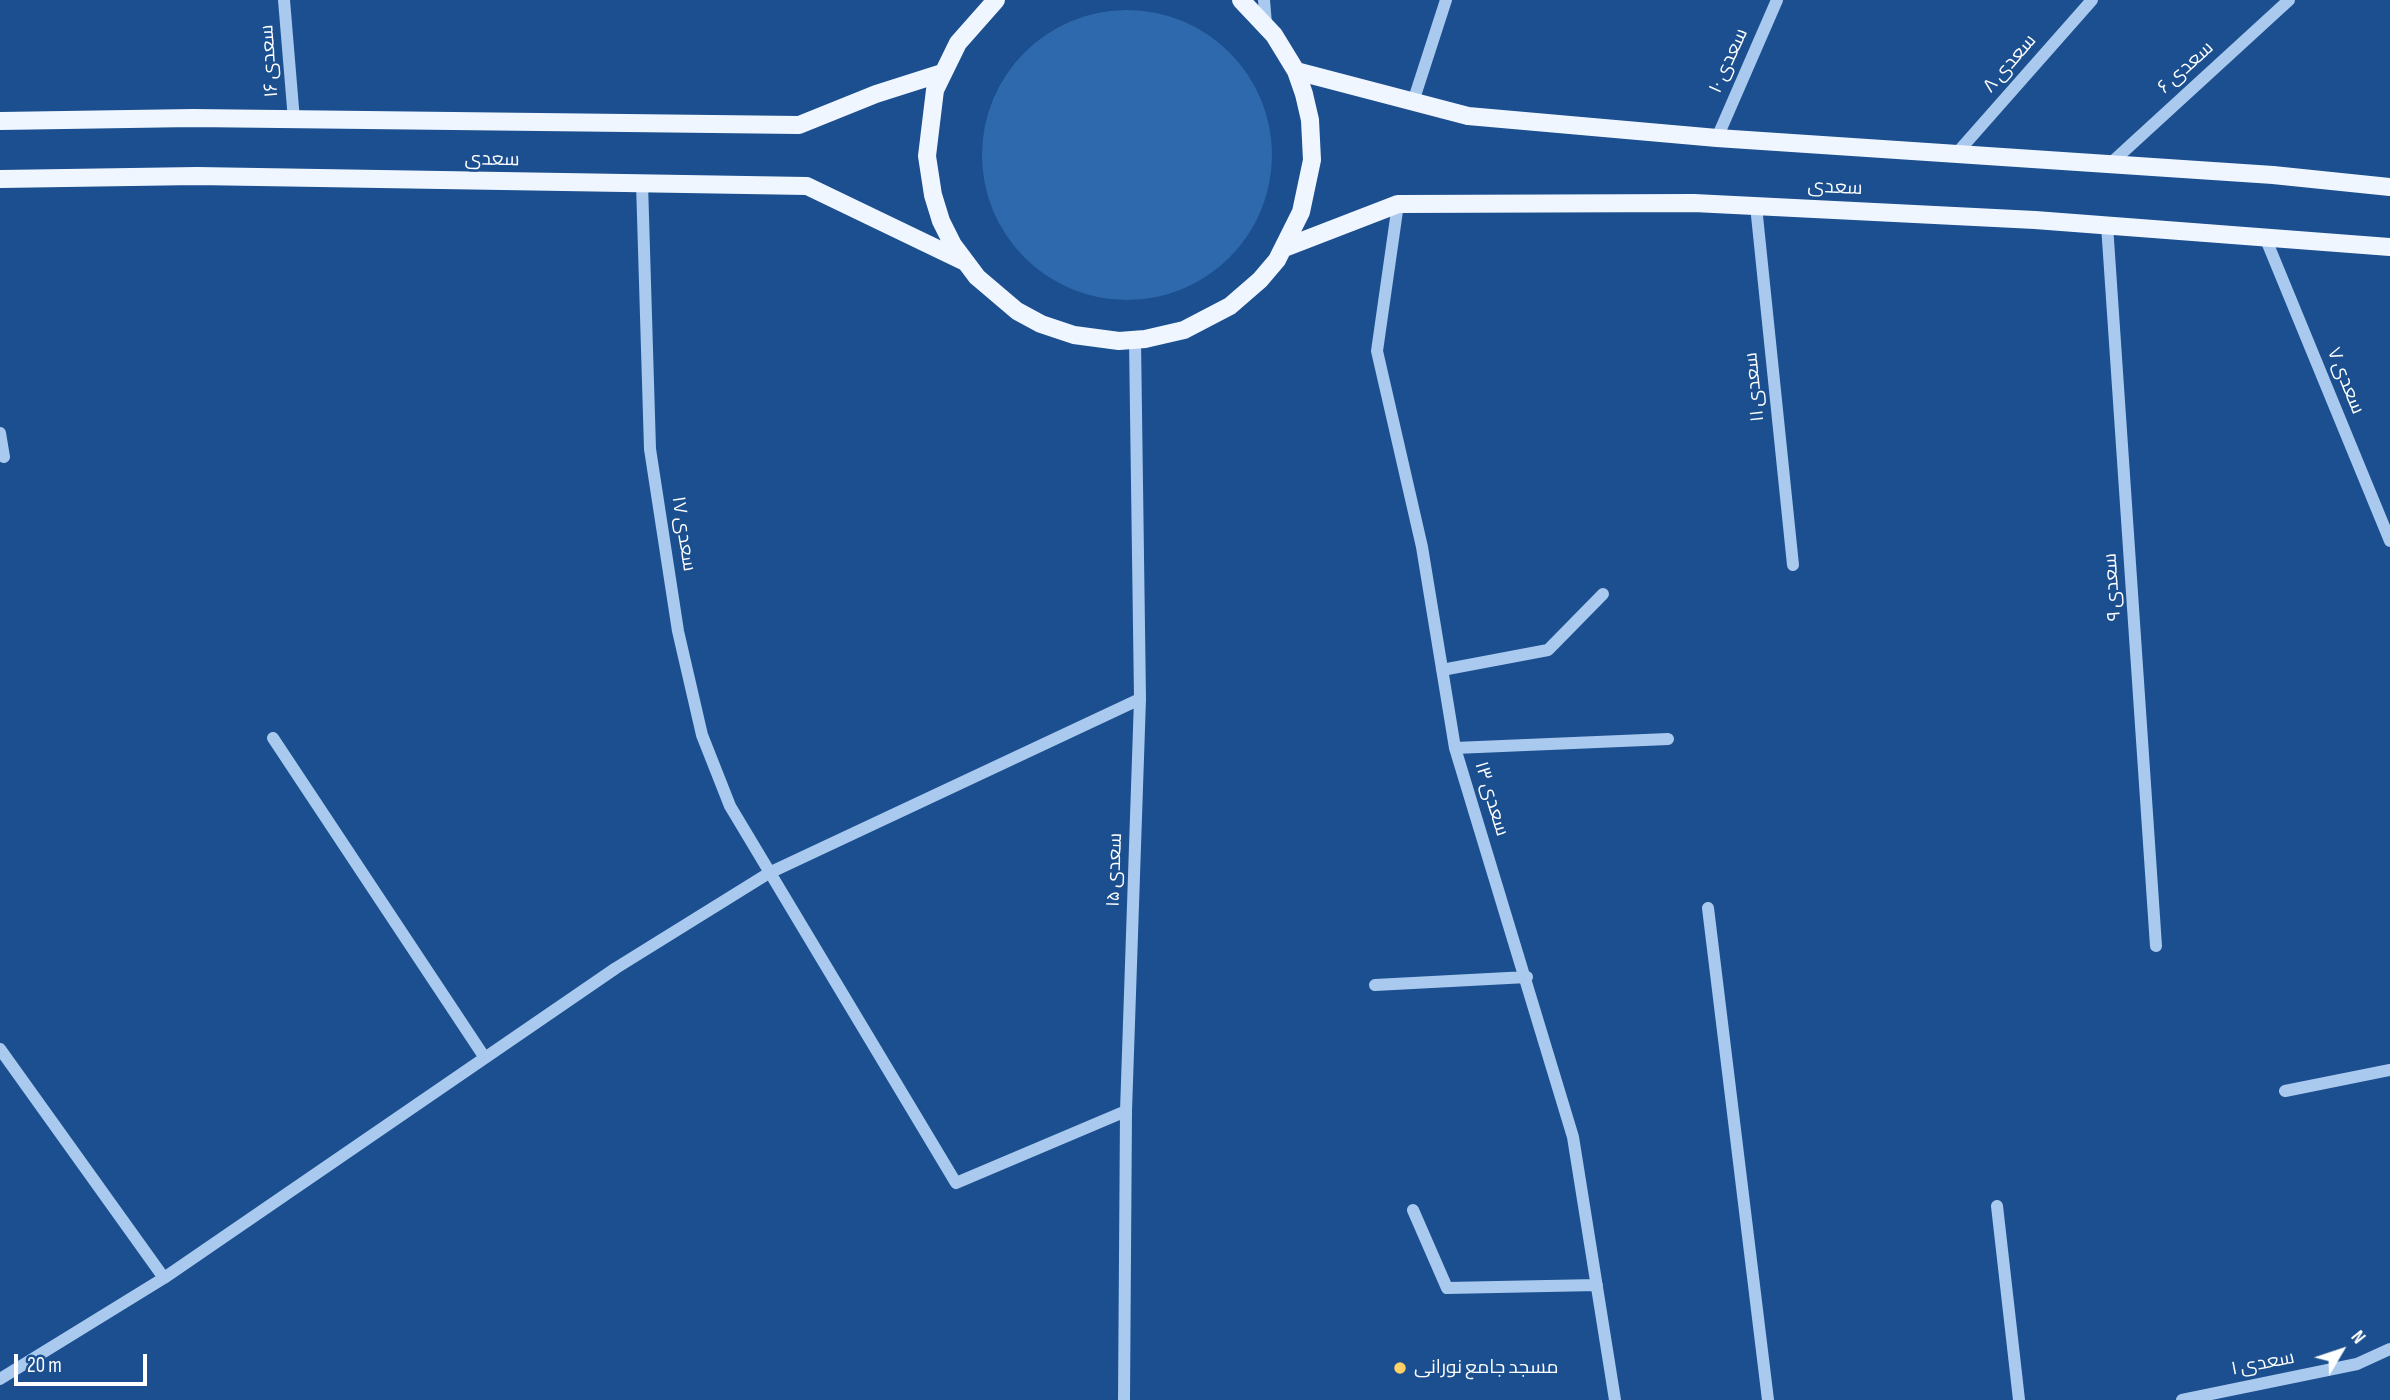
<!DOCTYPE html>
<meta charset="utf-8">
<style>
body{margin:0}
#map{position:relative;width:2390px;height:1400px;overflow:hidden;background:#1b4f8f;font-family:"Sofia Sans Condensed",sans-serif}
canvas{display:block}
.north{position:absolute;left:2306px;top:1316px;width:70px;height:70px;-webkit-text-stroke:5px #1b4f8f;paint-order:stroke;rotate:51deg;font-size:19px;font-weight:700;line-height:28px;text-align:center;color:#fff}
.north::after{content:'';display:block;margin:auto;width:24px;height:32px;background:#fff;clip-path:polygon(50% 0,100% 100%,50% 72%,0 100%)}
.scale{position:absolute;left:14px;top:1354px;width:133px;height:32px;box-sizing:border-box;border:4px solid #fff;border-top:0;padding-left:9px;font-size:21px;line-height:24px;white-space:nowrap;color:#fff;-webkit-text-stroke:5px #1b4f8f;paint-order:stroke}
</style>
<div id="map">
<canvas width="2390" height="1400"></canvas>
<div class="north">N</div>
<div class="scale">20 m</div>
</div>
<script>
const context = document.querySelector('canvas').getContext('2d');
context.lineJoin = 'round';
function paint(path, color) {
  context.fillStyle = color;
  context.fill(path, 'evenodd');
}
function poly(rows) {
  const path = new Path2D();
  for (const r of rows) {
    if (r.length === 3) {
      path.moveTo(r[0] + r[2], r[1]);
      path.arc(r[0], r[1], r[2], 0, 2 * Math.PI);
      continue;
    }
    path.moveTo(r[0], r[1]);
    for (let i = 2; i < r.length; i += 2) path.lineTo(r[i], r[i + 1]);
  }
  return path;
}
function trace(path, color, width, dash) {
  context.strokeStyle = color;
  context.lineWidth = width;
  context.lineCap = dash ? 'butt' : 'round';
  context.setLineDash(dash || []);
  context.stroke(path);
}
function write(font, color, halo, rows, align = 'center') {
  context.font = font + ' "Sofia Sans Condensed",Cairo,sans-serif';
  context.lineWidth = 5;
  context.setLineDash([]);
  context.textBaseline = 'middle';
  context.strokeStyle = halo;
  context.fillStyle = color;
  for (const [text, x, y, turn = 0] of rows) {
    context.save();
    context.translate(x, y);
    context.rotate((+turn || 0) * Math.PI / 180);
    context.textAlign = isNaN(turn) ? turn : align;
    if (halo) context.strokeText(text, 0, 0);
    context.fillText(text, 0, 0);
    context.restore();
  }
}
paint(poly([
 [1127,155,145]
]), '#2e69ad');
trace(poly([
 [284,0,294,120],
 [1264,0,1266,24],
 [1413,102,1446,0],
 [1717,138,1777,0],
 [1957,153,2092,0],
 [2110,164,2289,0],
 [642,183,650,449,678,631,702,735,730,806,956,1183,1126,1111],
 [1398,204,1377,351,1422,547,1455,748,1573,1137,1615,1400],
 [1756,206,1793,565],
 [2107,225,2156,946],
 [2265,237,2390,541],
 [0,433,4,457],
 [1442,670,1548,650,1603,594],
 [273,738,485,1058],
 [1455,748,1668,739],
 [1708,908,1768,1400],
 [1375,985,1527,977],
 [0,1049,164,1278],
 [2285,1091,2390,1070],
 [1997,1206,2019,1400],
 [1413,1210,1447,1288,1597,1285],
 [0,1379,164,1278,616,968,769,873,1140,699],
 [1124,1400,1126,1111,1140,699,1135,340],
 [2182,1400,2357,1364,2390,1349]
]), '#a9c9ee', 12);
trace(poly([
 [996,0,958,43,935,90,927,156,933,195,941,221,953,245,977,277,1017,311,1041,324,1074,335,1119,341,1145,339,1184,330,1230,306,1260,280,1277,260,1301,212,1312,160,1310,120,1304,94,1296,71,1274,35,1241,0],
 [1296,71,1468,116,1717,138,2273,175,2390,187],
 [0,121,193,118,799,125,876,94,942,73],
 [0,179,197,176,807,186,965,262],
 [1284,248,1398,204,1694,203,2035,220,2390,247]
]), '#f0f6ff', 18);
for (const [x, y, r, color] of [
 [1400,1368,7,"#ffd166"]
]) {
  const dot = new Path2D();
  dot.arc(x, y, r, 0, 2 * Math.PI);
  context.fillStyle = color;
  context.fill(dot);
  trace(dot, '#1b4f8f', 2.5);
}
write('19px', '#fff', '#1b4f8f', [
 ["سعدی ۱۶",270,61,-94],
 ["سعدی ۱۰",1729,61,-66],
 ["سعدی ۸",2010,64,-49],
 ["سعدی ۶",2186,68,-42],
 ["سعدی",492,160,1],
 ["سعدی",1835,188,3],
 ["سعدی ۷",2345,381,68],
 ["سعدی ۱۱",1755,387,-96],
 ["سعدی ۱۷",683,534,81],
 ["سعدی ۹",2113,587,-94],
 ["سعدی ۱۳",1491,799,73],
 ["سعدی ۱۵",1115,870,-88],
 ["سعدی ۱",2263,1364,-11]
]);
write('19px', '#fff', '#1b4f8f', [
 ["مسجد جامع نورانی",1414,1368]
], 'left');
</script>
